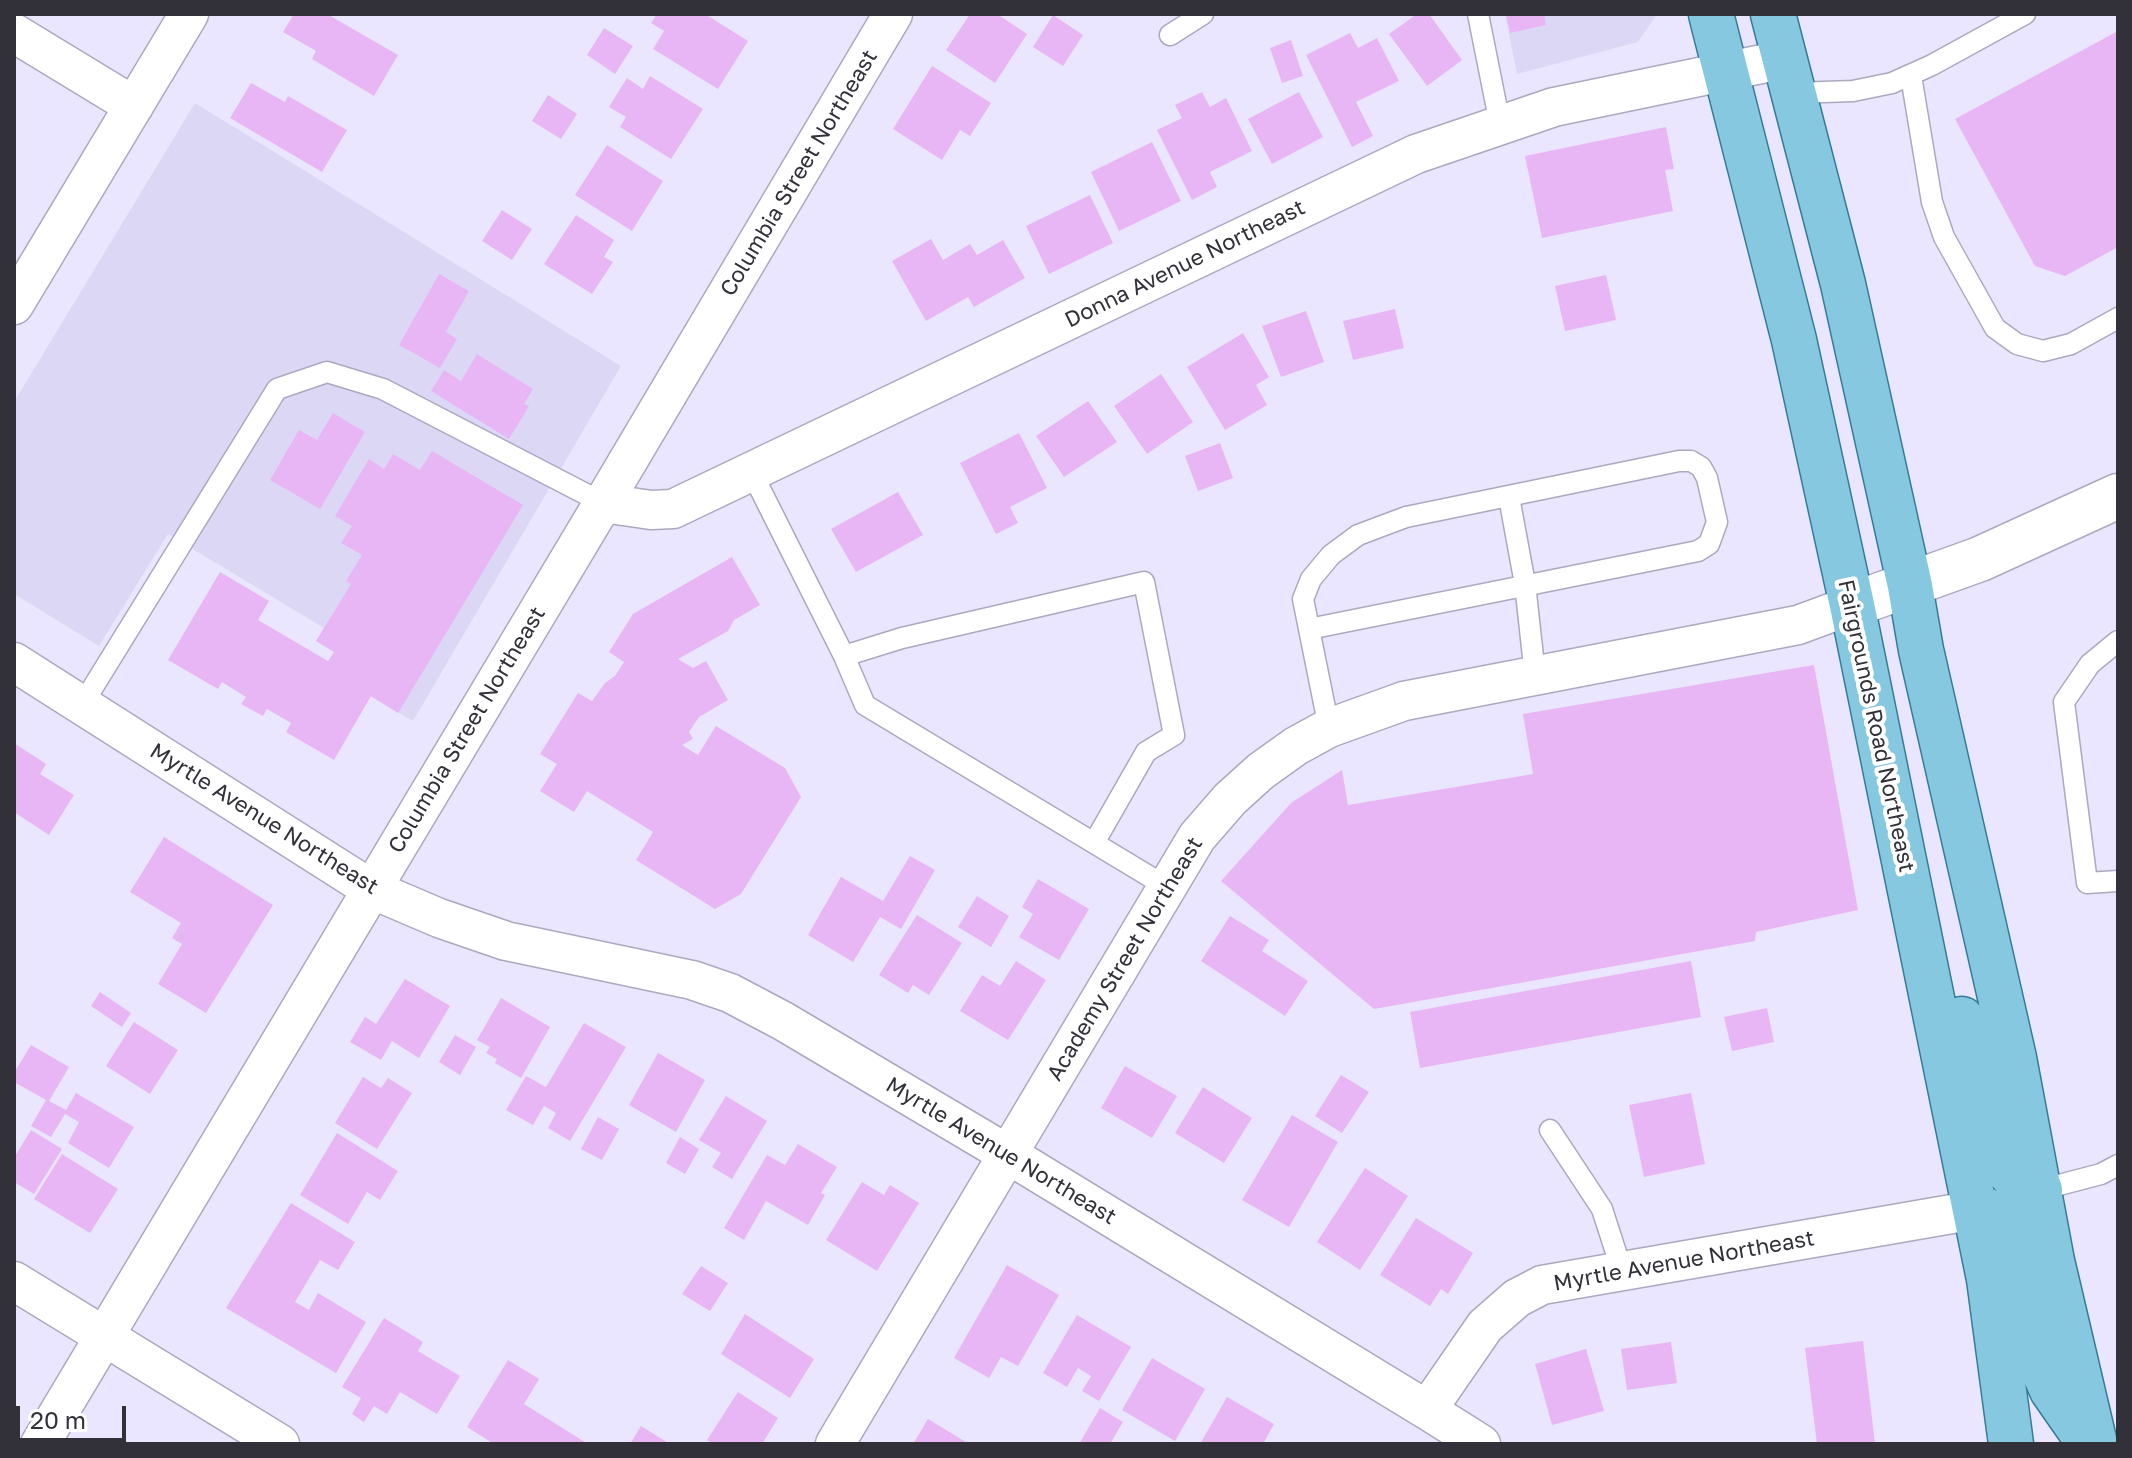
<!DOCTYPE html>
<style>
body{margin:0}
#map{position:relative;width:2132px;height:1458px;overflow:hidden;background:#eae6ff;font-family:"Golos Text",sans-serif}
canvas{display:block}
.frame{position:absolute;inset:0;border:16px solid #323039;pointer-events:none}
.scale{position:absolute;left:16px;top:1406px;width:110px;height:36px;box-sizing:border-box;border:4px solid #323039;border-top:0;padding-left:10px;font-size:24px;line-height:28px;white-space:nowrap;color:#323039;-webkit-text-stroke:6px #fff;paint-order:stroke}
</style>
<div id="map">
<canvas width="2132" height="1458"></canvas>
<div class="frame"></div>
<div class="scale">20 m</div>
</div>
<script>
const context = document.querySelector('canvas').getContext('2d');
context.lineJoin = 'round';
function paint(path, color) {
  context.fillStyle = color;
  context.fill(path, 'evenodd');
}
function poly(rows) {
  const path = new Path2D();
  for (const r of rows) {
    path.moveTo(r[0], r[1]);
    for (let i = 2; i < r.length; i += 2) path.lineTo(r[i], r[i + 1]);
  }
  return path;
}
function trace(path, color, width, dash) {
  context.strokeStyle = color;
  context.lineWidth = width;
  context.lineCap = dash ? 'butt' : 'round';
  context.setLineDash(dash || []);
  context.stroke(path);
}
function write(font, color, halo, rows, align = 'center') {
  context.font = font + ' "Golos Text",sans-serif';
  context.lineWidth = 8;
  context.setLineDash([]);
  context.textBaseline = 'middle';
  context.strokeStyle = halo;
  context.fillStyle = color;
  for (const [text, x, y, turn = 0] of rows) {
    context.save();
    context.translate(x, y);
    context.rotate((+turn || 0) * Math.PI / 180);
    context.textAlign = isNaN(turn) ? turn : align;
    if (halo) context.strokeText(text, 0, 0);
    context.fillText(text, 0, 0);
    context.restore();
  }
}
paint(poly([
 [1505,14,1657,14,1638,42,1517,74],
 [195,103,621,366,413,721,343,680,353,663,324,628,168,534,99,646,14,594,14,402]
]), '#ddd7f6');
paint(poly([
 [294,14,327,14,398,55,374,96,312,59,316,51,283,32],
 [657,14,705,14,748,41,718,89,653,49,664,31,651,23],
 [970,14,997,14,1027,34,995,83,946,50],
 [1417,14,1429,14,1462,60,1427,86,1389,34],
 [1506,14,1544,14,1546,25,1510,33],
 [1053,15,1083,35,1063,66,1033,47],
 [604,28,633,46,615,74,587,55],
 [2118,31,2118,247,2065,276,2035,266,1955,119],
 [1350,33,1358,48,1377,38,1399,81,1356,102,1373,136,1352,147,1306,55],
 [1291,40,1303,76,1282,83,1270,48],
 [932,66,991,103,970,136,960,130,942,160,893,129],
 [650,76,703,109,671,159,620,127,626,117,609,107,627,78,643,89],
 [251,83,285,102,288,96,347,130,322,172,230,118],
 [1202,92,1210,107,1226,98,1252,151,1210,172,1217,187,1192,200,1157,130,1182,118,1175,105],
 [1299,92,1323,137,1272,164,1248,119],
 [548,95,577,114,561,139,532,121],
 [1666,127,1674,169,1665,170,1673,211,1542,238,1525,156],
 [1152,142,1181,201,1119,231,1091,172],
 [607,145,663,181,632,231,575,195],
 [1090,195,1113,243,1049,274,1026,226],
 [502,210,532,229,512,260,482,241],
 [576,215,614,240,604,257,613,262,592,294,544,264],
 [931,239,943,260,970,244,977,255,1003,240,1025,278,974,307,968,297,926,321,892,261],
 [439,274,469,291,446,332,457,339,440,368,399,345],
 [1606,275,1616,320,1565,331,1555,286],
 [1395,309,1404,348,1353,360,1343,321],
 [1306,311,1324,362,1281,377,1262,326],
 [1243,333,1269,377,1256,385,1267,405,1225,430,1187,367],
 [477,354,533,389,524,404,529,406,509,439,431,391,444,370,461,381],
 [1161,374,1193,422,1147,454,1114,406],
 [1088,401,1117,442,1064,477,1036,436],
 [333,413,365,432,320,509,270,480,299,430,317,440],
 [1019,433,1047,488,1010,507,1018,523,996,534,960,463],
 [1220,443,1233,478,1198,491,1185,456],
 [432,451,523,505,398,713,371,696,334,760,286,732,291,723,267,709,263,716,241,704,246,697,222,682,218,689,168,660,220,572,269,601,258,620,328,661,334,652,316,641,351,584,346,581,362,555,341,543,352,526,335,516,369,459,384,469,393,454,420,470],
 [898,492,923,535,856,572,831,529],
 [732,557,760,605,734,620,728,631,678,659,693,668,706,661,728,700,699,717,689,732,693,739,682,745,698,755,716,726,785,768,801,797,741,894,715,909,636,860,653,832,587,791,574,812,540,791,557,764,540,754,578,693,592,701,605,683,615,676,624,662,609,652,633,614],
 [1814,665,1858,910,1756,932,1755,941,1374,1009,1221,881,1291,803,1342,770,1348,805,1533,774,1523,714],
 [14,743,46,764,40,774,74,795,49,835,14,812],
 [164,837,273,905,206,1013,158,984,182,944,172,938,181,923,130,892],
 [910,856,935,870,901,929,880,917,853,962,808,935,841,877,883,901],
 [1038,879,1089,909,1059,960,1019,937,1033,914,1022,907],
 [977,896,1009,916,991,947,958,927],
 [917,915,962,943,929,995,913,985,908,993,879,975],
 [1230,916,1269,940,1262,951,1308,981,1285,1016,1201,961],
 [1016,961,1046,980,1008,1040,960,1011,982,975,1000,986],
 [1691,961,1701,1017,1420,1068,1410,1012],
 [405,979,450,1006,419,1058,392,1041,381,1060,350,1042,365,1017,376,1024],
 [100,992,131,1013,122,1027,91,1006],
 [501,998,550,1027,521,1078,495,1063,497,1059,486,1053,490,1047,477,1040],
 [1767,1008,1774,1042,1732,1051,1724,1017],
 [134,1022,178,1050,150,1094,106,1066],
 [584,1023,626,1047,570,1141,548,1128,556,1113,544,1106,533,1125,506,1110,526,1076,546,1087],
 [455,1035,476,1047,460,1075,439,1062],
 [31,1045,69,1067,49,1101,66,1110,76,1093,134,1127,109,1168,68,1143,79,1122,65,1114,51,1137,31,1126,46,1100,14,1082,14,1073],
 [658,1053,705,1080,676,1132,629,1105],
 [1125,1066,1177,1096,1152,1138,1101,1108],
 [1341,1075,1369,1092,1342,1133,1315,1116],
 [363,1077,381,1088,388,1078,412,1093,377,1149,335,1123],
 [1203,1087,1252,1118,1224,1163,1175,1133],
 [1691,1093,1705,1164,1644,1177,1629,1105],
 [726,1096,767,1121,732,1179,712,1167,721,1153,699,1140],
 [1292,1115,1338,1142,1289,1227,1242,1200],
 [598,1117,619,1129,602,1160,581,1149],
 [31,1130,62,1149,34,1194,14,1182,14,1158],
 [337,1133,398,1171,380,1200,367,1192,348,1224,300,1195],
 [680,1137,699,1149,685,1174,666,1163],
 [798,1144,837,1167,821,1193,825,1195,808,1225,766,1201,744,1240,724,1228,767,1155,785,1165],
 [62,1154,118,1189,90,1233,34,1199],
 [1365,1168,1408,1196,1360,1270,1317,1242],
 [862,1182,884,1195,890,1185,919,1203,877,1271,826,1240],
 [291,1203,355,1242,338,1270,320,1260,295,1302,309,1310,318,1293,366,1322,336,1373,226,1308],
 [1416,1218,1473,1253,1448,1294,1441,1289,1430,1306,1380,1275],
 [1007,1265,1059,1295,1018,1366,1001,1357,989,1378,954,1358],
 [701,1266,728,1283,710,1311,682,1294],
 [745,1314,814,1359,790,1398,721,1354],
 [1077,1315,1131,1347,1099,1401,1082,1391,1091,1376,1078,1368,1067,1387,1043,1373],
 [384,1318,423,1342,418,1351,460,1376,437,1414,400,1392,387,1414,374,1406,364,1422,352,1414,361,1398,342,1387],
 [1863,1341,1875,1444,1817,1444,1805,1348],
 [1671,1342,1677,1383,1627,1390,1621,1349],
 [1586,1349,1604,1411,1552,1425,1535,1364],
 [1152,1358,1205,1389,1175,1441,1122,1410],
 [508,1360,539,1379,524,1404,588,1444,494,1444,467,1427],
 [738,1392,778,1418,762,1444,714,1444,707,1440],
 [1227,1397,1274,1424,1263,1444,1200,1444],
 [1100,1408,1123,1422,1110,1444,1079,1444],
 [928,1419,969,1444,913,1444],
 [641,1426,670,1444,630,1444]
]), '#e8b6f5');
const lane = poly([
 [1478,14,1500,124],
 [1170,35,1203,14],
 [1911,76,1932,202,1944,237,1995,328,2017,344,2043,351,2071,344,2118,318],
 [1795,93,1853,91,1892,83,1932,65,2025,14],
 [751,471,844,656],
 [1509,497,1525,584,1535,675],
 [1309,629,1698,551,1709,544,1717,522,1707,478,1701,467,1691,461,1679,461,1406,517,1358,535,1331,555,1311,579,1303,599,1329,728],
 [2118,641,2090,664,2064,702,2087,883,2118,881],
 [82,705,277,389,327,372,383,389,603,503],
 [1094,843,1146,752,1174,735,1144,582,902,638,844,656,865,705,1094,843,1167,887],
 [1550,1130,1602,1209,1622,1271],
 [2040,1190,2101,1174,2118,1165]
]);
const street = poly([
 [14,33,134,106],
 [14,305,189,14],
 [603,503,651,510,673,509,1416,154,1554,107,1786,59],
 [14,662,371,889,439,918,506,941,692,980,730,993,783,1021,1009,1155,1427,1410,1485,1326,1517,1298,1542,1285,1975,1210],
 [14,1281,280,1444],
 [1427,1410,1481,1444],
 [40,1444,603,503,893,14],
 [835,1444,1197,837,1230,799,1261,771,1296,746,1329,728,1404,701,1798,625,1852,605]
]);
const secondary = poly([
 [1852,605,1980,559,2118,496]
]);
const primary = poly([
 [1711,14,1794,340,1852,605,1989,1279,2011,1444],
 [1773,14,1843,284,1910,586,1921,650,2014,1058,2052,1261,2095,1444],
 [1962,1019,2002,1162,2012,1175,2040,1190],
 [1975,1210,1988,1211,2006,1221,2021,1271,2044,1372,2052,1390,2082,1433]
]);
trace(lane, '#aca8bf', 23);
trace(street, '#aca8bf', 41);
trace(secondary, '#aca8bf', 47);
trace(primary, '#357b99', 47);
trace(lane, '#fff', 20);
trace(street, '#fff', 38);
trace(secondary, '#fff', 44);
trace(primary, '#86c8e0', 44);
write('22px', '#323039', '#fff', [
 ["Columbia Street Northeast",799,173,-59],
 ["Donna Avenue Northeast",1185,264,-26],
 ["Fairgrounds Road Northeast",1876,726,78],
 ["Columbia Street Northeast",467,730,-59],
 ["Myrtle Avenue Northeast",264,819,32],
 ["Academy Street Northeast",1125,959,-59],
 ["Myrtle Avenue Northeast",1001,1151,31],
 ["Myrtle Avenue Northeast",1684,1261,-10]
]);
</script>
